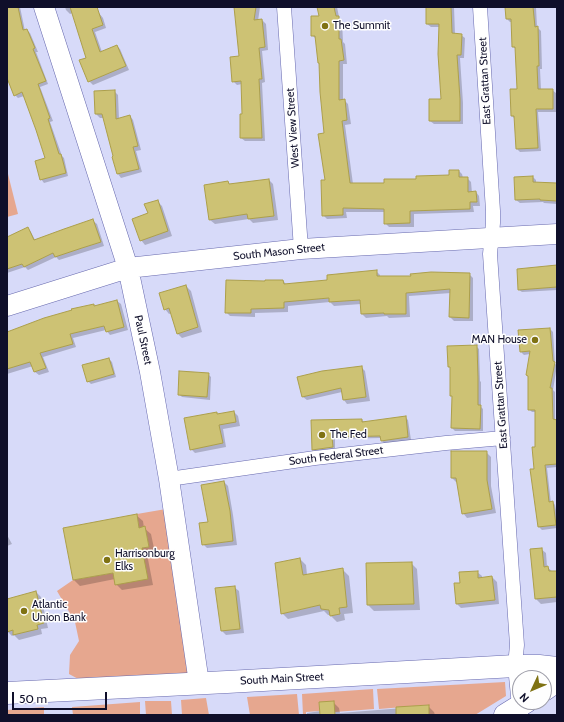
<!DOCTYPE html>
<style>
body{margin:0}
#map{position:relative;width:564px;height:722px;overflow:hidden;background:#d7daf9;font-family:Cabin,sans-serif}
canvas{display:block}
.frame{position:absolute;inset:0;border:8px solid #0f0f2a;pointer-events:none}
.north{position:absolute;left:512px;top:670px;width:40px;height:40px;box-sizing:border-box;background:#fefefe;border:1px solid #9e9ea9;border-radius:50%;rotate:226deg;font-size:11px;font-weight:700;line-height:16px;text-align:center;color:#0f0f2a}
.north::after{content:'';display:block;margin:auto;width:14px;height:18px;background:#7f7213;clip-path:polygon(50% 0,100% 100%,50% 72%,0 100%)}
.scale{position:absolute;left:12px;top:692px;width:95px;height:18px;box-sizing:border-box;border:2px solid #0f0f2a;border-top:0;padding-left:5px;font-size:12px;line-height:14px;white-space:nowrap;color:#0f0f2a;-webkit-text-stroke:3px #fefefe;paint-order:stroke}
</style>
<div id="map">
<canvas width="564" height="722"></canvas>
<div class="frame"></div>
<div class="north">N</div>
<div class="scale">50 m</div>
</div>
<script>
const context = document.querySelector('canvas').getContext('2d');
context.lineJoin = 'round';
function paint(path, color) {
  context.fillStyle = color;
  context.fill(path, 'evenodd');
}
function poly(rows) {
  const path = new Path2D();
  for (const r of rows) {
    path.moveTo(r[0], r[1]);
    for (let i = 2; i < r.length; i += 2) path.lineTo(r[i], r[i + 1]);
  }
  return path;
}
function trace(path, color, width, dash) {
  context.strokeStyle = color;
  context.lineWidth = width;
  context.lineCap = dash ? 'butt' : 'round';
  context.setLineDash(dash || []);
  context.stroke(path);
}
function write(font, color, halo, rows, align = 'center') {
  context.font = font + ' Cabin,sans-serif';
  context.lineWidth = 3;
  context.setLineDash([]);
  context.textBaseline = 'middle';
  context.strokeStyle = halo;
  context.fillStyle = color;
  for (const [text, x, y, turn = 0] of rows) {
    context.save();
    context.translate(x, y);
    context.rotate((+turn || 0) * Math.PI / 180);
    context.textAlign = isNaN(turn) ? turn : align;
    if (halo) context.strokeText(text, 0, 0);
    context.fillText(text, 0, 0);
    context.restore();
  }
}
paint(poly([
 [7,170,18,214,7,217],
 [166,509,191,675,82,681,69,674,70,655,79,641,75,622,57,591,73,580,113,573,142,548,149,547,145,527,139,528,137,514],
 [505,682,506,696,475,715,429,715,428,705,379,709,377,689],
 [373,689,374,709,335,712,319,702,320,711,306,712,306,715,303,715,302,694],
 [297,694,299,715,250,715,247,697],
 [206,698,209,715,182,715,181,700],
 [145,701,171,701,172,715,146,715],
 [140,702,140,715,73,715,72,707],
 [44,707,44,715,7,715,7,710]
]), '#e6a78f');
paint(poly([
 [7,7,20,7,25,31,27,30,30,33,38,52,36,52,48,84,40,87,53,121,50,122,62,156,64,158,68,176,44,183,41,179,46,159,37,131,24,96,18,98,15,95,7,76],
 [65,7,94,7,103,18,106,28,95,32,102,52,117,46,120,49,129,70,93,85,89,81,87,58,73,13,70,14,66,10],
 [239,7,260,7,258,21,262,20,266,24,268,50,262,51,265,82,262,83,265,141,245,141,241,138,243,115,242,84,237,85,233,81,240,57],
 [318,7,337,7,339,17,342,21,343,42,345,44,347,64,343,64,343,101,345,101,348,104,351,124,345,125,353,184,385,184,417,180,450,176,459,171,462,174,463,178,467,178,471,182,472,193,476,192,479,196,480,206,473,206,474,212,414,214,414,227,389,227,385,223,385,212,346,212,347,218,327,219,323,215,326,181,325,134,320,64,316,39,312,35,320,17],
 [427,7,454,7,455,35,461,35,465,38,464,58,460,58,463,103,463,124,434,124,430,121,442,100,440,27,431,27,427,24],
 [506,7,536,7,537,27,541,31,542,69,540,69,541,90,552,90,556,93,556,112,538,112,541,151,520,152,517,149,515,119,512,116,518,90,516,49,513,47,513,22,510,22,507,19],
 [114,91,118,95,119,119,130,116,133,120,141,150,136,151,142,172,121,178,118,174,104,118,100,118,96,114],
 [533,177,536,180,536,183,557,184,557,204,544,203,543,202,520,203,516,200],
 [269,180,273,184,278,220,253,223,249,219,215,224,210,220,205,186,228,183,230,185],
 [157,201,162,206,172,236,145,245,141,240,149,214],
 [93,221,97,224,104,246,59,260,56,257,28,270,25,267,7,273,7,239,28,228,31,232,35,240],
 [557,266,557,290,522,292,519,290],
 [376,271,380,275,380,277,469,274,473,278,473,321,454,321,450,317,451,293,409,296,410,317,389,318,387,316,366,318,362,314,361,304,334,306,330,302,288,306,288,312,255,313,255,317,230,316,226,312,266,282,283,281,287,285,328,281],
 [186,286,191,291,202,332,182,338,177,333,172,313,169,314,165,309],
 [117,301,121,304,128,330,110,335,106,330,73,338,76,347,43,357,49,372,39,375,35,372,33,366,7,374,7,330,10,332,93,305,95,307],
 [550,329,553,332,555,364,557,365,553,390,555,392,555,420,557,421,557,467,547,468,551,503,553,502,555,505,557,515,557,528,542,530,539,527,535,469,536,412,532,412,529,409,529,377,527,375,530,354,524,355,521,352],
 [476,346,479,349,480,381,481,382,481,407,483,409,483,431,455,431,452,428,453,397,451,396,451,369,449,366],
 [109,359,112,362,116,377,91,384,88,381],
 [361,367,365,371,370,401,347,404,344,400,342,392,307,400,303,397],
 [208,374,211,377,210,400,182,397,179,394],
 [234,412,238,416,240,426,223,429,226,447,195,453,191,449,216,413,218,414],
 [405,417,408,420,411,440,385,444,382,441,381,438,335,439,335,450,316,452,313,449,312,421,362,420,365,423],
 [486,452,491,457,491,486,496,513,467,518,463,513,457,482,456,482,452,478],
 [224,482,228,486,233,515,237,545,207,548,203,544,209,523],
 [136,515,143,521,144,528,151,534,155,553,147,554,153,585,122,590,116,584,115,579,80,586,74,580],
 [7,535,12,544,7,546],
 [541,549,546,553,547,567,553,572,557,572,557,602,541,604,536,599,531,550],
 [300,559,306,565,307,575,342,569,349,576,353,613,344,614,345,620,337,622,330,615,328,615,324,611,288,619,282,613],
 [411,563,417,569,420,610,374,611,368,605],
 [477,572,482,576,482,578,492,577,497,582,499,604,461,608,456,603,462,584],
 [234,587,239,591,244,633,226,635,222,631],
 [36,592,41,597,48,628,41,629,42,634,19,640,14,635,12,636,7,631,7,600],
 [333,702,339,708,340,713,428,706,434,712,435,715,307,715,307,713,321,711]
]), '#0003');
const building = poly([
 [7,7,18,7,23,30,27,29,35,48,33,49,46,81,38,84,50,118,48,119,59,154,61,154,66,173,40,180,35,161,45,158,36,130,22,92,14,96,7,78,7,7],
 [70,7,97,7,103,25,92,29,100,52,117,45,126,66,88,82,79,60,86,58,70,7],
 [234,7,256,7,254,20,262,19,265,47,259,48,262,79,259,79,262,138,240,138,240,114,242,114,241,81,232,82,230,57,239,56,234,7],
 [317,7,334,7,336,16,339,16,339,39,341,39,344,60,339,61,339,100,345,99,347,120,342,121,350,183,384,183,384,179,416,179,416,176,449,175,449,170,459,170,459,177,468,177,468,192,476,191,477,202,470,202,470,209,410,211,410,223,384,224,384,209,343,208,343,215,322,216,321,180,325,180,318,134,324,133,320,92,319,63,318,63,315,36,311,36,311,16,319,16,317,7],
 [426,7,451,7,452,33,462,34,461,55,457,55,460,99,460,121,429,121,429,99,441,99,438,54,439,24,426,24,426,7],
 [505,7,533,7,535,27,538,26,539,66,537,66,538,89,553,89,553,109,536,109,538,148,516,149,514,116,511,116,510,89,517,89,515,47,512,47,511,19,506,19,505,7],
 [115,90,116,119,130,115,138,146,133,147,139,169,117,174,112,157,113,156,102,114,95,114,94,91,115,90],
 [533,176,533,182,557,183,557,201,540,200,540,199,515,200,514,177,533,176],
 [269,179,274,216,248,219,247,214,209,220,204,185,228,181,229,184,269,179],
 [158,200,168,231,140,241,132,219,148,213,144,204,158,200],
 [93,219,101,242,82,248,55,257,53,253,24,267,22,264,7,269,7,237,28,227,34,240,64,229,93,219],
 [557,265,557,287,518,290,517,269,557,265],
 [377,270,377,276,411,276,410,274,431,272,470,273,469,318,449,317,450,289,406,293,406,314,384,314,384,313,361,314,360,300,329,302,329,298,284,302,284,308,251,309,251,313,225,313,226,280,265,281,265,280,283,280,284,284,327,280,327,275,377,270],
 [186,285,198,327,177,334,169,308,164,310,159,293,186,285],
 [117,300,124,327,106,332,104,326,70,334,73,344,40,353,46,368,34,372,30,362,7,369,7,332,44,318,72,310,71,309,94,304,94,306,117,300],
 [550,328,553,361,555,362,550,388,552,388,553,419,557,420,557,464,545,465,549,502,553,501,556,525,538,527,530,469,534,469,532,447,535,447,535,410,528,410,528,376,526,375,530,351,520,352,518,330,550,328],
 [477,345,478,378,478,405,481,405,480,429,451,428,452,396,450,396,450,367,448,367,447,346,477,345],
 [109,358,114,374,87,382,82,365,109,358],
 [362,366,366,397,343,400,341,388,302,397,297,377,322,371,362,366],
 [179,371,209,373,207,397,178,395,179,371],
 [234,411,236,422,219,425,223,443,190,450,184,418,217,412,217,414,234,411],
 [406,416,408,437,381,441,380,436,332,437,333,447,312,450,311,420,362,419,362,422,406,416],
 [451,451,487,451,487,480,492,509,462,514,456,478,451,478,451,451],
 [224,481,230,511,233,541,202,545,199,523,208,522,201,485,224,481],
 [137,514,139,528,145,526,149,547,142,548,148,579,115,585,113,573,73,580,63,528,137,514],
 [542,548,544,567,548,566,549,571,557,571,557,597,535,599,530,549,542,548],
 [300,558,303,575,343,568,347,607,339,608,340,614,330,616,329,610,321,609,320,605,281,614,275,563,300,558],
 [412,562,414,604,367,605,366,563,412,562],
 [478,571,478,578,492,576,495,600,456,604,454,583,460,583,459,572,478,571],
 [235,586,240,629,221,631,215,588,235,586],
 [36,591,44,623,37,625,38,629,13,635,13,630,7,632,7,599,36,591],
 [334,701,335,715,320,715,319,702,334,701],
 [429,705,429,715,396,715,396,707,429,705]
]);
paint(building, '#cdc274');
trace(building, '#ac9f4b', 1);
const street = poly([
 [284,7,301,249],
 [480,7,493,211,493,223,490,254,517,645,515,666,519,706,521,713],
 [169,479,315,458,446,443,503,438]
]);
const secondary = poly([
 [44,7,128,268,150,372,169,479,199,683],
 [7,306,128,268,301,249,557,234]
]);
const primary = poly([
 [544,690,557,681],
 [7,693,227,682,515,666,539,666,557,668],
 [505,715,526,702]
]);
trace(street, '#6769ae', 15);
trace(secondary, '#6769ae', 21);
trace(primary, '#6769ae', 23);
trace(street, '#fff', 14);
trace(secondary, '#fff', 20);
trace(primary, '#fff', 22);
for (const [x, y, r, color] of [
 [325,26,4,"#7f7213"],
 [535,340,4,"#7f7213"],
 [322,435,4,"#7f7213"],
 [107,560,4,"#7f7213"],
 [24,611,4,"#7f7213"]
]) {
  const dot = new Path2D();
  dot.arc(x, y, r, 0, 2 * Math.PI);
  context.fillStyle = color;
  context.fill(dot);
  trace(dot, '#fefefe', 1.5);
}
write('11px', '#0f0f2a', '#fefefe', [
 ["The Summit",333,26],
 ["MAN House",527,340,"right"],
 ["The Fed",330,435],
 ["Harrisonburg",115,554],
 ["Elks",115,567],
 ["Atlantic",32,605],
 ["Union Bank",32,618]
], 'left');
write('11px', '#0f0f2a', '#fefefe', [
 ["East Grattan Street",485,81,-93],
 ["West View Street",293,128,-94],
 ["South Mason Street",279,252,-6],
 ["Paul Street",143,340,78],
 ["East Grattan Street",501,405,-94],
 ["South Federal Street",336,456,-7],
 ["South Main Street",282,679,-3]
]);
</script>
